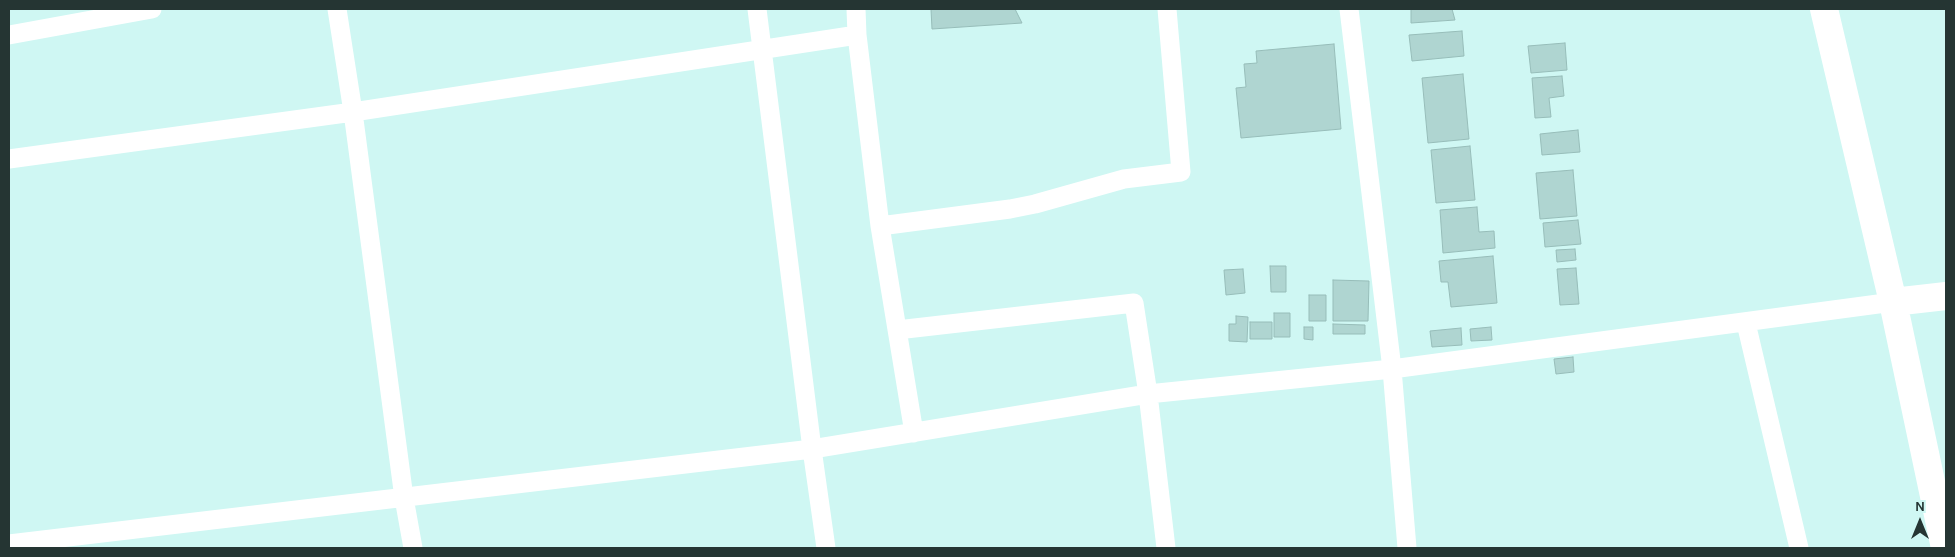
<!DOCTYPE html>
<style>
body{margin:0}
#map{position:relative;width:1955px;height:557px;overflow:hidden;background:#cff7f3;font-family:Karla,sans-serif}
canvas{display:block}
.frame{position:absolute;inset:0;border:10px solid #253533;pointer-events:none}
.north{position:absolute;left:1895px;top:497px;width:50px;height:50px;-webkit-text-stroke:4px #cff7f3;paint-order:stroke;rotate:0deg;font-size:14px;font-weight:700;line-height:20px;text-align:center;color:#253533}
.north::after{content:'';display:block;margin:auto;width:18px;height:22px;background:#253533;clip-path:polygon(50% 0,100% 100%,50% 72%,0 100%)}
</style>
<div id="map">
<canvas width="1955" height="557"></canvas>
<div class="frame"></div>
<div class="north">N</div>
</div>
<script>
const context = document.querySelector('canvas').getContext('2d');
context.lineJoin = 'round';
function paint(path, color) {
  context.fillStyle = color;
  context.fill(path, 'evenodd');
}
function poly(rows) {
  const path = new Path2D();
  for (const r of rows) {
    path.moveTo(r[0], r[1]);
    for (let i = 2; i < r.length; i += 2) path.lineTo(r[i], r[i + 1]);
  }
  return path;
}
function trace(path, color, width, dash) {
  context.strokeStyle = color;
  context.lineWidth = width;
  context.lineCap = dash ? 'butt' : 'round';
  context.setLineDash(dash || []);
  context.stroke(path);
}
const building = poly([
 [931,9,1015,9,1022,23,932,29,931,9],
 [1411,9,1452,9,1455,20,1411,23,1411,9],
 [1462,31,1464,56,1412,61,1409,35,1462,31],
 [1565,43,1567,70,1531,73,1528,46,1565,43],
 [1334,44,1341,129,1241,138,1236,88,1246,87,1244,64,1257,63,1256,51,1334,44],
 [1463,74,1469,139,1428,143,1422,78,1463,74],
 [1562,76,1564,96,1549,98,1551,117,1535,118,1532,78,1562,76],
 [1578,130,1580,152,1542,155,1540,134,1578,130],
 [1470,146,1475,200,1436,203,1431,150,1470,146],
 [1573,170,1577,216,1540,219,1536,173,1573,170],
 [1477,207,1479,232,1494,231,1495,248,1443,253,1440,210,1477,207],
 [1578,220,1581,244,1545,247,1543,223,1578,220],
 [1575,249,1576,260,1557,262,1556,250,1575,249],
 [1493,256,1497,303,1451,307,1448,282,1441,282,1439,261,1493,256],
 [1270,266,1286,266,1286,292,1271,292,1270,266],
 [1576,268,1579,304,1560,305,1557,269,1576,268],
 [1243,269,1245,293,1226,295,1224,270,1243,269],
 [1333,280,1369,281,1368,321,1333,321,1333,280],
 [1309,295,1326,295,1326,321,1309,321,1309,295],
 [1274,313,1290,313,1290,337,1274,337,1274,313],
 [1236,316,1248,317,1247,342,1229,341,1229,324,1236,324,1236,316],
 [1250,322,1272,322,1272,339,1250,339,1250,322],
 [1333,324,1365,325,1365,334,1333,334,1333,324],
 [1304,327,1313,327,1313,340,1304,339,1304,327],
 [1491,327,1492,340,1471,341,1470,329,1491,327],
 [1461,328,1462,345,1432,347,1430,331,1461,328],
 [1573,357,1574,372,1556,374,1554,359,1573,357]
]);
paint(building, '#afd5d1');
trace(building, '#97bdb9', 1);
trace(poly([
 [337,9,353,112,404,498,413,548],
 [757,9,812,449,826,548],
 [856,9,857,35,880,226,914,433],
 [1349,9,1392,369,1407,548],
 [9,35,152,9],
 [9,159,353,112,857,35],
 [880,226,1010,209,1035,204,1124,179,1181,172,1167,9],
 [1746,323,1799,548],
 [897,330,1134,303,1148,394,1166,548],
 [9,544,812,449,1148,394,1392,369,1893,302]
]), '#fff', 19);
trace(poly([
 [1824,9,1893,302,1945,548],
 [1893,302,1946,296]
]), '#fff', 28);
</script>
